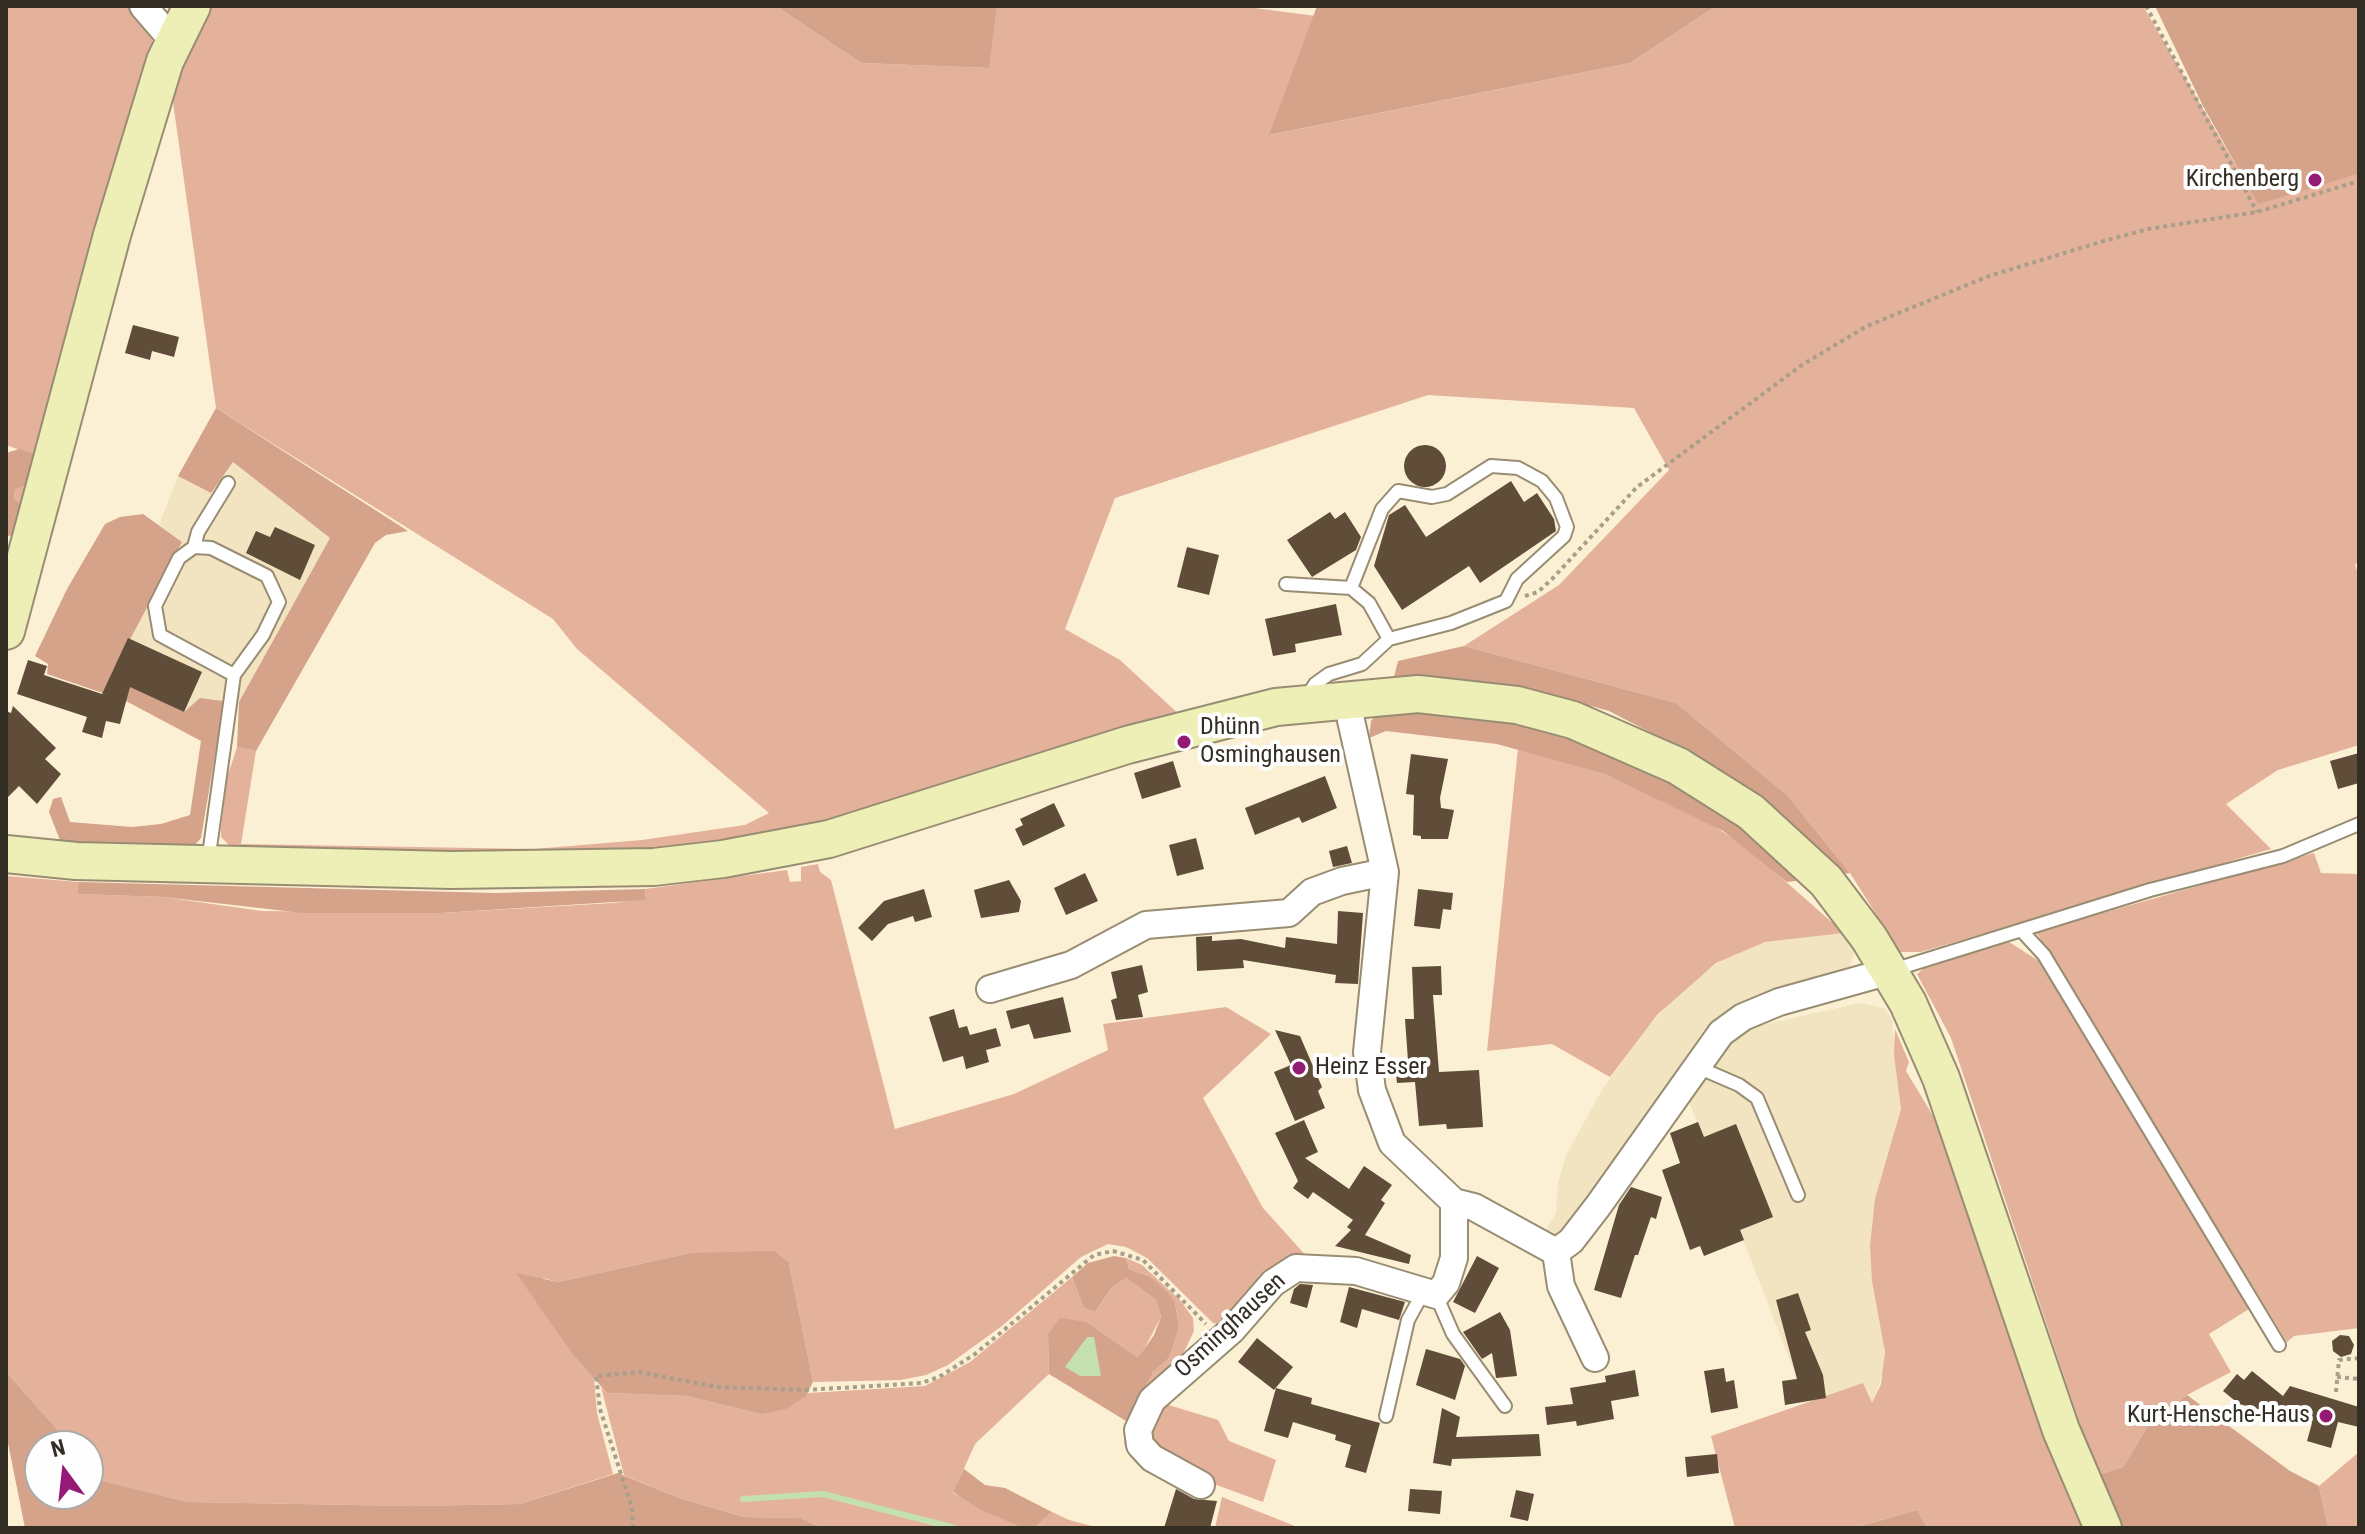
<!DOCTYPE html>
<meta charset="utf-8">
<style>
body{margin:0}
#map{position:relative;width:2365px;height:1534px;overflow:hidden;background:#fcf0d4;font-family:"Roboto Condensed",sans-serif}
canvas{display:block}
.frame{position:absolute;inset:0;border:8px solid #322e23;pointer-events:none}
.north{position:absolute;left:24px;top:1430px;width:80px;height:80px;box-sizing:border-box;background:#fefefe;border:2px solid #acaba6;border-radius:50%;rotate:345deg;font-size:22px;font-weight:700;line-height:32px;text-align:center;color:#322e23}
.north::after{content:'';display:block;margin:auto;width:28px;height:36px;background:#941a75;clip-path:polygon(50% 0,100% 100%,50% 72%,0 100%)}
</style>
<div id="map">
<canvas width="2365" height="1534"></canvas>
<div class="frame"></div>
<div class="north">N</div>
</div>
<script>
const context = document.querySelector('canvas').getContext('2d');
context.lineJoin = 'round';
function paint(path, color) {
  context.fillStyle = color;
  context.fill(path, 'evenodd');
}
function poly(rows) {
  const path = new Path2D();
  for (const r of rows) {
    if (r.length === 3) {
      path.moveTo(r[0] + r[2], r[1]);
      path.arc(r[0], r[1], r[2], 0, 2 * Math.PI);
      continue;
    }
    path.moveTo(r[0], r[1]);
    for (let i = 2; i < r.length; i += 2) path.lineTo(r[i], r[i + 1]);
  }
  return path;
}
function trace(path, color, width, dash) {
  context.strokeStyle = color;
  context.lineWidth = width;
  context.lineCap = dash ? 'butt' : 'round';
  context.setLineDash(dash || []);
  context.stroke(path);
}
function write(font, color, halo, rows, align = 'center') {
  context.font = font + ' "Roboto Condensed",sans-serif';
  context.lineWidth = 8;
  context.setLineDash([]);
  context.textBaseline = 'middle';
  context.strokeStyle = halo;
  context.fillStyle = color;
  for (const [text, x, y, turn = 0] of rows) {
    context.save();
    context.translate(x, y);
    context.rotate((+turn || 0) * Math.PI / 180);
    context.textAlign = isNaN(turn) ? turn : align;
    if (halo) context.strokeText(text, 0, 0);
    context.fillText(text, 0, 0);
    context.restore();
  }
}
paint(poly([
 [233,462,330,538,239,702,200,698,184,712,110,677,182,542,159,525,178,476,211,493],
 [1844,933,1849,938,1854,952,1850,966,1735,1007,1705,1028,1584,1207,1563,1234,1556,1237,1543,1234,1556,1213,1558,1183,1566,1155,1602,1090,1642,1033,1688,984,1728,956,1765,942],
 [1860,1003,1884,1008,1892,1019,1902,1103,1872,1222,1871,1265,1884,1336,1885,1367,1872,1404,1826,1399,1785,1405,1782,1381,1797,1378,1686,1094,1734,1037,1757,1026]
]), '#f2e4c0');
paint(poly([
 [6,6,130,6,151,31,153,47,30,509,14,499,15,490,28,484,38,467,34,455,6,445],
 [203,6,776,6,861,63,988,68,997,6,1239,6,1316,16,1270,135,1630,63,1716,6,2143,6,2258,203,2359,174,2359,563,2355,564,2359,578,2359,745,2278,770,2226,804,2271,849,1921,952,1900,952,1850,873,1787,795,1676,703,1464,646,1559,585,1669,470,1634,408,1428,395,1115,498,1065,629,1120,660,1183,718,826,827,656,855,235,851,221,837,221,828,227,778,237,747,256,751,241,844,534,849,642,840,745,825,769,813,577,649,553,619,216,408,172,95,114,295,148,150],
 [1518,748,1605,774,1694,813,1749,849,1844,933,1765,942,1716,963,1657,1015,1610,1077,1552,1044,1487,1051],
 [2314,853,2321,873,2359,874,2359,1328,2294,1336,2287,1342,2036,932],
 [818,864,820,872,831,880,895,1129,1014,1094,1108,1050,1103,1024,1226,1007,1271,1034,1203,1098,1263,1208,1309,1259,1221,1325,1213,1323,1147,1258,1126,1247,1108,1244,1081,1257,1002,1326,948,1365,926,1375,900,1380,813,1382,789,1263,690,1253,558,1282,543,1278,574,1356,594,1378,597,1413,613,1474,520,1504,412,1506,188,1502,101,1481,88,1465,88,1446,72,1446,6,1372,6,876,79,882,79,894,163,897,262,911,441,913,613,903,646,899,645,889,787,870,790,882,801,881,801,867],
 [2009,942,2039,961,2249,1309,2209,1334,2231,1372,2187,1395,2149,1424,2123,1467,2097,1475,1951,1038,1917,974,1928,965,1988,945],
 [1895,1029,1909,1062,1906,1071,1938,1124,2065,1490,2083,1528,1927,1528,1917,1510,1854,1528,1735,1528,1711,1436,1863,1383,1872,1403,1881,1384,1885,1352,1872,1281,1870,1246,1875,1199,1901,1109,1894,1055],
 [1126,1258,1142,1265,1180,1300,1193,1318,1194,1331,1183,1354,1164,1372,1124,1445,1126,1421,1139,1392,1153,1372,1169,1358,1179,1328,1175,1302,1151,1277,1129,1269],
 [1126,1276,1156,1300,1161,1317,1139,1359,1087,1322,1048,1334,1049,1374,975,1444,953,1493,1024,1528,822,1528,801,1518,744,1517,679,1498,624,1475,601,1387,607,1393,687,1396,760,1414,808,1393,925,1386,970,1362,1072,1277,1084,1308,1097,1310,1112,1287],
 [1162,1403,1218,1420,1229,1441,1276,1460,1263,1502,1200,1479,1148,1445],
 [2359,1452,2359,1526,2328,1528,2319,1486],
 [1222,1497,1232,1501,1300,1528,1215,1528],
 [1052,1512,1069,1520,1099,1528,1034,1528]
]), '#e4b19a');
paint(poly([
 [776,6,997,6,989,68,861,63],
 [1317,6,1716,6,1630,63,1269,135],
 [2155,6,2359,6,2359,174,2258,204,2203,106],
 [216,408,408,531,386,535,375,543,256,751,237,747,239,702,330,538,233,462,211,493,178,476],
 [19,449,34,454,38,467,28,484,15,490,14,499,30,509,22,535,6,536,6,453],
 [143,514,182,542,110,677,184,712,200,698,224,701,201,838,194,846,63,848,49,812,53,799,61,797,70,822,132,827,161,824,190,815,201,741,126,701,47,674,48,664,35,656,67,589,105,524,120,517],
 [1464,646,1676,703,1787,795,1850,873,1834,875,1717,767,1609,711,1552,695,1476,684,1393,681,1398,661],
 [1404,704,1515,717,1577,735,1719,806,1804,880,1787,882,1723,831,1605,774,1497,744,1386,731,1369,738,1371,721,1380,711],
 [79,882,495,893,645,889,646,900,441,913,303,913,163,897,78,894],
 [774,1251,789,1263,813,1382,806,1396,786,1409,760,1414,687,1396,607,1393,574,1356,516,1273,558,1282,690,1253],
 [1114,1256,1126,1258,1129,1269,1151,1277,1167,1292,1175,1302,1179,1328,1169,1358,1153,1372,1126,1421,1049,1374,1048,1334,1060,1318,1087,1322,1138,1358,1154,1335,1161,1317,1156,1300,1126,1277,1112,1287,1096,1311,1084,1308,1072,1277,1088,1263],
 [6,1372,72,1446,40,1446,40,1494,88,1494,88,1465,102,1481,188,1502,412,1506,520,1504,618,1473,679,1498,744,1517,801,1518,822,1528,25,1528,6,1433],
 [2187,1395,2290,1471,2319,1486,2328,1528,2122,1528,2097,1475,2123,1467,2149,1424],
 [964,1469,985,1485,1005,1488,1052,1512,1034,1528,1024,1528,981,1510,953,1492],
 [1917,1510,1927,1528,1854,1528]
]), '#d5a28a');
paint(poly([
 [1087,1337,1094,1337,1101,1376,1080,1376,1065,1367]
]), '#c5e0b0');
trace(poly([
 [743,1499,823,1494,955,1528]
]), '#c5e0b0', 6);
paint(poly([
 [133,325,179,337,174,357,152,351,150,360,125,353],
 [1425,466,21],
 [1511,481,1524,502,1537,493,1554,519,1556,531,1480,583,1469,566,1402,610,1374,566,1389,515,1405,505,1426,537],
 [1330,512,1335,519,1345,512,1361,537,1356,550,1312,577,1287,540],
 [275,527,315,545,300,580,246,553,256,531,270,537],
 [1187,547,1219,555,1209,595,1177,587],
 [1336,604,1342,635,1295,644,1296,652,1273,656,1265,619],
 [128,638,202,672,184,712,130,687,120,724,106,721,102,738,82,732,87,717,17,694,28,660,47,666,44,675,102,694],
 [13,706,56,748,45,759,61,774,37,804,19,786,6,799,6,711,11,713],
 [2359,753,2359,783,2338,789,2330,761],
 [1411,754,1448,759,1440,798,1441,808,1454,810,1448,839,1421,839,1421,836,1413,835,1414,795,1406,794],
 [1173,761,1181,787,1142,799,1134,773],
 [1325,776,1337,808,1302,823,1299,817,1255,835,1245,808],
 [1054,803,1065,826,1023,846,1015,829,1023,825,1020,819],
 [1196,838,1204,869,1177,876,1169,845],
 [1347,846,1352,863,1333,867,1329,851],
 [1085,873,1098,901,1066,915,1054,888],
 [1009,880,1021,901,1019,912,981,918,974,890],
 [924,889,932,917,915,922,913,916,888,924,872,941,858,928,884,901],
 [1418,889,1453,893,1451,910,1443,909,1440,929,1414,926],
 [1338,911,1363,913,1358,984,1335,983,1336,975,1243,960,1244,968,1197,971,1196,937,1212,936,1212,941,1241,939,1285,948,1286,937,1337,944],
 [1142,965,1148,992,1138,995,1143,1017,1116,1020,1111,1000,1117,998,1111,972],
 [1441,966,1442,995,1433,995,1439,1072,1479,1070,1483,1127,1447,1129,1446,1124,1419,1126,1415,1082,1397,1083,1395,1063,1408,1061,1405,1019,1414,1019,1412,967],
 [1063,997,1071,1032,1034,1039,1029,1024,1011,1029,1006,1011],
 [954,1009,959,1028,967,1026,970,1035,996,1028,1001,1046,986,1050,989,1062,966,1069,963,1056,943,1062,929,1017],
 [1275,1030,1300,1036,1322,1087,1318,1091,1325,1108,1295,1121,1274,1072,1291,1065],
 [1304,1120,1318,1152,1305,1158,1349,1189,1364,1166,1392,1185,1381,1200,1385,1203,1365,1235,1411,1255,1409,1264,1335,1246,1351,1230,1347,1227,1353,1220,1313,1192,1308,1199,1293,1188,1298,1181,1275,1133],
 [1698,1122,1704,1137,1736,1124,1773,1217,1740,1230,1744,1240,1704,1256,1700,1246,1690,1250,1662,1170,1680,1163,1670,1133],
 [1631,1187,1662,1197,1656,1219,1651,1217,1638,1255,1635,1255,1621,1298,1594,1290,1619,1205],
 [1477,1256,1499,1268,1475,1313,1453,1302],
 [1300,1284,1313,1285,1307,1308,1290,1303,1294,1289],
 [1349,1287,1405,1302,1399,1320,1362,1309,1357,1328,1340,1322],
 [1798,1293,1811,1330,1805,1332,1823,1375,1826,1398,1785,1405,1782,1381,1797,1379,1776,1300],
 [1500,1312,1510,1330,1517,1376,1496,1378,1492,1353,1482,1359,1463,1332],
 [2340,1335,2349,1336,2354,1345,2351,1354,2341,1357,2333,1351,2332,1341],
 [1257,1338,1293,1367,1274,1390,1238,1362],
 [1426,1349,1460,1359,1465,1366,1455,1400,1416,1385],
 [1724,1368,1726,1382,1734,1380,1738,1408,1711,1413,1704,1371],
 [1635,1370,1639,1396,1611,1401,1614,1419,1577,1426,1576,1421,1547,1425,1545,1407,1573,1404,1570,1388,1606,1382,1605,1376],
 [2252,1371,2283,1396,2290,1386,2359,1407,2359,1427,2338,1422,2331,1448,2307,1441,2312,1423,2239,1404,2223,1391,2237,1374,2244,1380],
 [1276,1388,1312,1398,1311,1404,1380,1423,1366,1473,1345,1467,1351,1445,1335,1440,1336,1435,1293,1422,1288,1438,1264,1431],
 [1442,1408,1460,1417,1456,1437,1539,1434,1541,1456,1452,1459,1451,1466,1433,1463],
 [1717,1454,1719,1473,1687,1477,1685,1457],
 [1176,1489,1194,1499,1217,1501,1210,1528,1164,1528],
 [1410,1489,1442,1491,1440,1514,1408,1511],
 [1516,1490,1534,1494,1528,1521,1510,1517]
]), '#5f4c39');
const service = poly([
 [194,547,198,532,228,483],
 [1286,584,1351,588,1369,603,1389,639],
 [1306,698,1315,684,1329,674,1362,664,1389,639,1451,623,1506,601,1517,579,1564,536,1567,527,1556,498,1542,481,1518,468,1491,466,1447,494,1432,497,1398,491,1382,509,1351,588],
 [208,862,234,675,263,635,279,602,267,576,211,548,194,547,179,558,155,606,160,635,234,675],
 [2021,930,2044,955,2279,1345],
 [1893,970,2150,890,2283,856,2359,824],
 [1695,1066,1739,1085,1757,1098,1798,1195],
 [1436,1295,1453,1334,1505,1406],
 [1386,1416,1408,1320,1424,1291]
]);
const minor = poly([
 [143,6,174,42],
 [1346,698,1385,872,1367,1052,1372,1090,1392,1143,1454,1202,1474,1207,1556,1252,1571,1241,1598,1206,1721,1033,1743,1017,1779,1002,1890,971],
 [990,989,1071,965,1146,925,1289,913,1312,892,1342,881,1385,872],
 [1556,1252,1561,1286,1595,1358],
 [1201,1485,1152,1458,1140,1445,1138,1430,1152,1400,1232,1330,1273,1283,1296,1268,1356,1271,1436,1295,1446,1283,1454,1258,1454,1202]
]);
const secondary = poly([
 [6,631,112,235,165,61,192,6],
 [6,854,76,861,451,870,654,867,723,859,829,839,1127,745,1276,707,1418,694,1517,705,1573,720,1678,766,1751,812,1826,881,1869,938,1908,1003,1941,1078,2061,1430,2103,1528]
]);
trace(service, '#988d73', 16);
trace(minor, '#988d73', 30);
trace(secondary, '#988d73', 40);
trace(poly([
 [2146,6,2257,212],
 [1525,596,1538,592,1553,578,1637,487,1802,365,1867,326,1989,276,2104,241,2148,229,2257,212,2359,181],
 [2337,1377,2359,1379],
 [2336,1392,2339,1360,2359,1358],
 [633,1528,632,1508,600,1409,596,1376,639,1372,717,1387,806,1390,921,1383,939,1377,975,1354,1094,1255,1113,1251,1143,1260,1206,1324]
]), '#a89f8a', 4, [4, 4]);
trace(service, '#fff', 12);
trace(minor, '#fff', 26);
trace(secondary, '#eeeeb7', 36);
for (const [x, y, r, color] of [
 [2315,180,8,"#941a75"],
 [1184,742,8,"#941a75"],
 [1299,1068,8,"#941a75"],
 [2326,1416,8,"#941a75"]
]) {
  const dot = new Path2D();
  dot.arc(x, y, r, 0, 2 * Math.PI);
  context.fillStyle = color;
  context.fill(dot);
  trace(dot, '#fefefe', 3);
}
write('24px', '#322e23', '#fefefe', [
 ["Kirchenberg",2299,180],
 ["Dhünn",1200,728,"left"],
 ["Osminghausen",1200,756,"left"],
 ["Heinz Esser",1315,1068,"left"],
 ["Kurt-Hensche-Haus",2310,1416]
], 'right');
write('24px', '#322e23', '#fefefe', [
 ["Osminghausen",1231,1326,-43]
]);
</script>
